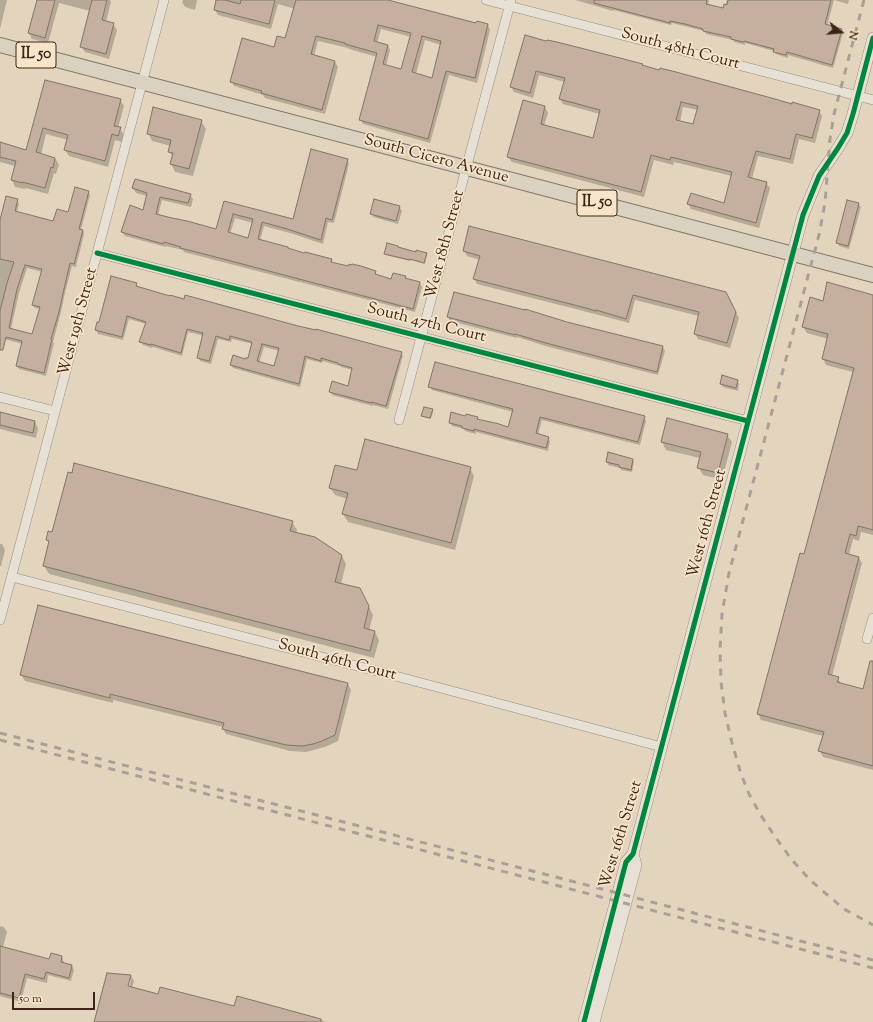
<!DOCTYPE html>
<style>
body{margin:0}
#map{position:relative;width:873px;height:1022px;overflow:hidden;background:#e3d4bd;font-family:"Sorts Mill Goudy",serif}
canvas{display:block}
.north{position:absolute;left:821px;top:12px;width:40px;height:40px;-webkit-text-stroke:3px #f7e5ca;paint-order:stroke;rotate:106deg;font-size:11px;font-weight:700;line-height:16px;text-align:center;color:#3c2419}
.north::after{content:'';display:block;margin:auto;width:14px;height:18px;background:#3c2419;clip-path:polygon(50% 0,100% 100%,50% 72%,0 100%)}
.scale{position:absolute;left:12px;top:992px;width:83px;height:18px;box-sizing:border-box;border:2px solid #3c2419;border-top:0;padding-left:5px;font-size:12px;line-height:14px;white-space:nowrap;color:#3c2419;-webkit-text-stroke:3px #f7e5ca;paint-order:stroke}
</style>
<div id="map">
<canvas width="873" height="1022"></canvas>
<div class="north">N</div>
<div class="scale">50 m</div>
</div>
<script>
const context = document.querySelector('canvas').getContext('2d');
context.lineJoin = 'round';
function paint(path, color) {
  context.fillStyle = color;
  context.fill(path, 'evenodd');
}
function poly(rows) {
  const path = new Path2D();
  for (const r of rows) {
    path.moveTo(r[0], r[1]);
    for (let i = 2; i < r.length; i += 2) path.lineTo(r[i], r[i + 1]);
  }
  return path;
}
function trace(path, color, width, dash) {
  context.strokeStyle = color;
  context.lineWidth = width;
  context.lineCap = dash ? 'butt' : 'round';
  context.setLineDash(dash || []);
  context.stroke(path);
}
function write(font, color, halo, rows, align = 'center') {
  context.font = font + ' "Sorts Mill Goudy",serif';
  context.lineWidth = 3.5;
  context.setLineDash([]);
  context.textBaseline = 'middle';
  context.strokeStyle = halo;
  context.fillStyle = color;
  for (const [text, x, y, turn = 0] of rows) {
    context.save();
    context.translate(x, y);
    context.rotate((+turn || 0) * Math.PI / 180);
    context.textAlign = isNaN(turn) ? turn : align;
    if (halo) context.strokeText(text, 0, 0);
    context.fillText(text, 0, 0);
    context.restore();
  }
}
paint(poly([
 [0,0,7,0,0,29],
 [38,0,110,0,111,2,106,22,113,24,117,30,109,59,85,52,81,46,90,11,59,3,48,43,32,39,29,33],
 [183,0,197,0,195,10,185,7,182,2],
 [217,0,387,0,477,25,488,25,490,30,477,83,449,75,430,143,363,124,360,119,377,57,349,49,348,48,318,41,314,56,335,62,338,67,325,114,265,98,263,95,234,86,231,81,285,39,295,9,278,4,271,29,218,15,215,10],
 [381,29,411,37,402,70,386,66,390,50,388,45,377,43],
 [425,40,441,45,433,79,416,74],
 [575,0,709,0,708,5,724,9,727,0,849,0,848,4,834,0,827,26,841,30,843,33,833,68,788,55,788,58,776,54,774,51,745,43,745,45,734,42,733,40,706,34,704,31,672,23,671,25,613,10,613,11],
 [526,37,642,65,643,67,819,111,822,116,815,143,799,139,793,164,758,156,752,179,766,183,770,188,759,228,691,209,688,203,725,204,732,176,674,162,673,165,654,160,644,197,512,162,508,157,545,107,548,113,544,126,593,139,600,114,563,104,560,99,565,82,539,75,533,98,514,92,511,87],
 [683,107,698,110,694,125,680,122],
 [46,81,120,100,124,106,118,128,120,128,124,135,122,142,115,140,108,167,69,156,65,150,68,140,46,134,41,155,55,158,59,165,56,174,54,173,48,194,26,188,25,189,15,187,12,180,15,166,0,162,0,143,27,151],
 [201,121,206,129,193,176,175,172,171,164,173,157,169,151,171,146,152,141,148,133],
 [347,160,349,164,334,223,328,222,323,244,290,233,264,226,260,241,288,250,331,260,333,264,375,272,378,276,392,280,405,277,406,279,420,283,422,287,415,312,184,252,183,250,166,246,166,247,125,236,122,232,144,211,147,196,136,193,133,188,190,195,193,199,191,207,162,200,158,216,217,230,225,202,294,220],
 [235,218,253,223,249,239,230,234],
 [88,192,90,195,81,230,83,230,84,234,76,267,72,266,65,293,60,316,53,342,54,343,46,376,19,369,17,366,23,344,0,338,0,224,17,200,19,204,17,212,54,222,69,213],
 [27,268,42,272,33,305,35,308,40,309,33,335,11,329,19,293],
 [858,204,861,207,849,249,839,246,837,242],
 [399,207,402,211,398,224,373,217,371,213],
 [464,251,725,293,739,318,730,348,698,339,695,334,699,316,635,300,629,323,599,315,477,284,474,279,480,260,467,256],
 [416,253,427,254,427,255,425,264,411,260,410,261,386,255,385,254],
 [136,284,138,287,170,297,298,327,401,353,403,356,388,409,373,405,373,406,332,395,330,391,348,387,353,370,341,367,340,366,323,361,322,363,307,359,300,387,233,368,231,365,248,360,253,344,232,339,231,342,218,339,211,364,200,361,198,357,204,336,188,332,182,356,153,347,152,348,143,345,141,342,146,324,129,319,123,340,98,334,96,330,100,324],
 [264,347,279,351,275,367,259,363],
 [873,295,873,535,861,532,859,541,853,539,849,555,859,558,862,563,832,676,838,678,841,683,863,690,871,661,873,661,873,770,823,757,820,751,823,736,761,720,758,714,805,555,853,372,826,365,823,359,828,339,807,333,803,327,823,302],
 [448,317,567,323,663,347,665,351,658,375,549,347,517,337,517,338,450,321],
 [737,380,739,384,738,391,723,387,721,383],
 [430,387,644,417,646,421,640,445,542,420,538,435,548,438,550,441,548,451,476,432,476,434,465,431,464,429,452,426,450,422,466,417,477,418,478,420,509,428,513,412,432,390],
 [432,410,433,412,431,419,423,417,422,416],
 [0,413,35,422,38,428,36,438,0,429],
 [727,435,732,442,722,480,703,475,698,467,700,458,666,450,662,442],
 [633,459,634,462,632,472,621,470,620,468,608,465,607,462],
 [470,468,474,476,455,550,348,522,343,514,347,499,335,495,330,488,357,472],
 [292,522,297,530,296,533,342,556,346,564,341,584,364,597,373,615,369,631,375,632,379,640,374,658,49,574,44,566,50,545,47,540],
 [0,544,2,544,5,550,1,566,0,566],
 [21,675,348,684,351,690,338,741,325,747,306,752,290,751,226,734,223,729,223,727,113,700,113,703,25,681],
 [0,926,4,927,7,932,3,947,50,960,62,957,64,962,64,964,72,966,74,970,71,981,48,975,47,983,27,978,21,1002,0,996],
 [108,974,131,976,134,981,132,988,159,995,235,1008,238,997,327,1022,95,1022],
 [129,980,131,980,128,991,126,991]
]), '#0003');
const building = poly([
 [37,0,55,0,45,38,28,33,37,0],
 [92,0,107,0,102,20,114,23,106,54,80,47,92,0],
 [216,0,225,0,240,4,241,0,275,0,269,24,214,10,216,0],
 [296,0,388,0,476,23,477,21,488,24,475,78,446,71,428,139,359,120,377,53,345,44,345,43,316,36,311,54,335,61,322,110,261,93,262,91,230,82,242,38,274,47,277,36,285,38,296,0],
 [378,25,411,33,401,69,383,64,388,45,374,41,378,25],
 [422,36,441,41,432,78,412,72,422,36],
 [594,0,707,0,706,4,723,8,724,4,727,5,728,0,831,0,825,24,842,29,832,65,787,52,786,55,773,52,774,49,744,41,743,42,731,39,731,37,703,31,703,29,685,24,670,21,670,23,594,3,594,0],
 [525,35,546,41,547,40,557,42,616,57,643,64,642,65,659,70,660,68,676,72,775,99,792,104,792,102,820,110,812,138,796,134,790,159,756,151,748,177,767,182,756,223,687,204,691,193,724,203,732,172,671,157,670,160,651,155,641,192,507,157,523,100,545,106,541,124,593,138,600,110,559,99,565,78,536,71,530,93,510,87,525,35],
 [681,102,698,106,693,124,676,120,681,102],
 [45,80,121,99,114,126,121,127,118,136,112,134,105,161,64,150,68,135,43,128,36,152,55,158,53,168,51,167,45,188,22,182,22,183,11,180,16,161,0,157,0,142,26,150,45,80],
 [153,107,202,120,189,169,170,164,173,153,168,152,171,140,147,134,153,107],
 [311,149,348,159,332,220,326,218,321,240,287,229,262,222,258,239,288,247,288,248,304,253,305,252,332,259,331,262,348,266,349,264,351,265,352,264,361,266,376,271,375,274,391,279,393,273,406,276,405,278,420,282,413,309,208,255,180,248,181,247,164,242,163,244,121,232,130,205,143,210,147,193,132,188,135,179,191,194,188,203,160,197,156,214,172,218,187,221,216,229,224,201,293,219,311,149],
 [233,214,253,219,248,238,228,232,233,214],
 [75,187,89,191,79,229,83,230,74,264,70,263,64,289,59,312,51,339,52,339,44,373,16,366,22,341,6,337,3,350,0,350,0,311,7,283,14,262,0,259,0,220,6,196,18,199,15,211,53,221,57,209,68,212,75,187],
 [25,265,42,269,32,305,40,307,32,334,9,328,17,289,25,265],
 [374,199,400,206,396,221,370,214,374,199],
 [847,200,859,203,848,246,836,243,847,200],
 [469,226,726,292,736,312,727,343,694,334,699,312,633,295,626,319,596,310,596,311,582,307,473,279,480,256,463,251,469,226],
 [387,243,398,246,398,247,416,252,416,250,427,253,424,263,410,259,410,260,384,254,387,243],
 [111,276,137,283,136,286,170,296,170,295,184,299,185,295,298,326,316,330,316,329,402,352,386,406,371,402,371,403,329,392,332,381,348,386,352,368,338,364,338,363,321,358,321,361,305,356,299,384,230,365,233,355,245,359,245,358,248,358,252,342,230,336,229,340,216,336,209,361,197,358,203,333,187,329,181,353,151,344,151,345,139,342,146,322,127,316,122,337,95,330,97,322,99,322,111,276],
 [262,344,279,348,274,366,257,361,262,344],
 [827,282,873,295,873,530,858,526,856,536,850,534,845,553,859,557,828,674,839,677,837,682,863,689,870,661,873,661,873,766,818,751,824,732,757,714,800,553,804,554,854,368,822,359,828,334,802,327,810,297,823,301,827,282],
 [454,292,525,310,525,309,567,322,663,346,657,372,546,343,515,334,515,335,447,317,454,292],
 [435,362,645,416,638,442,540,417,536,433,549,437,546,448,474,429,474,431,462,428,462,426,449,423,451,412,465,416,466,414,478,417,477,419,495,423,496,423,508,427,513,409,428,387,435,362],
 [722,375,738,380,736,388,720,384,722,375],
 [424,407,433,409,430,418,421,416,424,407],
 [0,412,35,421,33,433,0,425,0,412],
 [667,418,728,434,718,473,697,468,701,452,661,442,667,418],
 [365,439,471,467,451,543,342,514,348,493,329,488,335,465,357,470,365,439],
 [608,452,633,459,631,470,619,467,619,465,606,462,608,452],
 [74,463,293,521,290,531,315,537,342,555,335,582,360,588,369,606,364,628,375,631,370,651,43,566,49,541,46,540,48,531,52,532,68,472,72,473,74,463],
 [38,605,348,683,335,735,322,741,313,744,302,746,286,745,222,729,224,723,110,694,110,698,20,675,38,605],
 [0,946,49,959,51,953,62,956,61,962,72,965,69,978,46,972,44,979,25,974,19,998,0,993,0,946],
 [107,973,131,975,128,986,158,994,160,987,234,1006,237,996,321,1019,321,1022,94,1022,107,973]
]);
paint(building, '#c5af9e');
trace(building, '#817569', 1);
const minor = poly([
 [486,0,873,100],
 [97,253,748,421],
 [0,397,55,411],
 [399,420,511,0],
 [12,577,388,674,662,747],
 [0,620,164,0],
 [867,639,873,618]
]);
const tertiary = poly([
 [584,1022,626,862,633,854,803,215,819,176,838,148,847,133,853,114,873,38],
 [594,1022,636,865,633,854]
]);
const primary = poly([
 [0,45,873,275]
]);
trace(minor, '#998d7f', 10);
trace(tertiary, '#998d7f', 12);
trace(primary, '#817569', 16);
trace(minor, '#e7e0d5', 9);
trace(tertiary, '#e7e0d5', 11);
trace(primary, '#dbd1c0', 14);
trace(poly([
 [864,0,834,114,830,139,825,203,819,235,729,573,722,614,720,650,721,682,725,713,732,743,741,774,749,794,760,814,776,838,792,860,810,880,844,909,873,925],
 [0,733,606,890,873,960],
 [0,740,873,968]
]), '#a9a197', 3, [7, 7]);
trace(poly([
 [97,253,748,421],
 [584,1022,626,862,633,854,803,215,819,176,838,148,847,133,853,114,873,38]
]), '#00873e', 5);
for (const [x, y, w] of [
 [36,55,40],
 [597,203,40]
]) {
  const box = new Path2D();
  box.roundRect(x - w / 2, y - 13, w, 26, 3);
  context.fillStyle = '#f7e5ca';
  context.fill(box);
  trace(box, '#3c2419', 1);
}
write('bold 15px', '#3c2419', null, [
 ["IL 50",36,55],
 ["IL 50",597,203]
]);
write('16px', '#3c2419', '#f7e5ca', [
 ["South 48th Court",680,50,15],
 ["South Cicero Avenue",436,160,15],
 ["West 18th Street",446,245,-75],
 ["West 19th Street",79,322,-75],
 ["South 47th Court",426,324,14],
 ["West 16th Street",708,524,-75],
 ["South 46th Court",337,661,15],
 ["West 16th Street",622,835,-73]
]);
</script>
